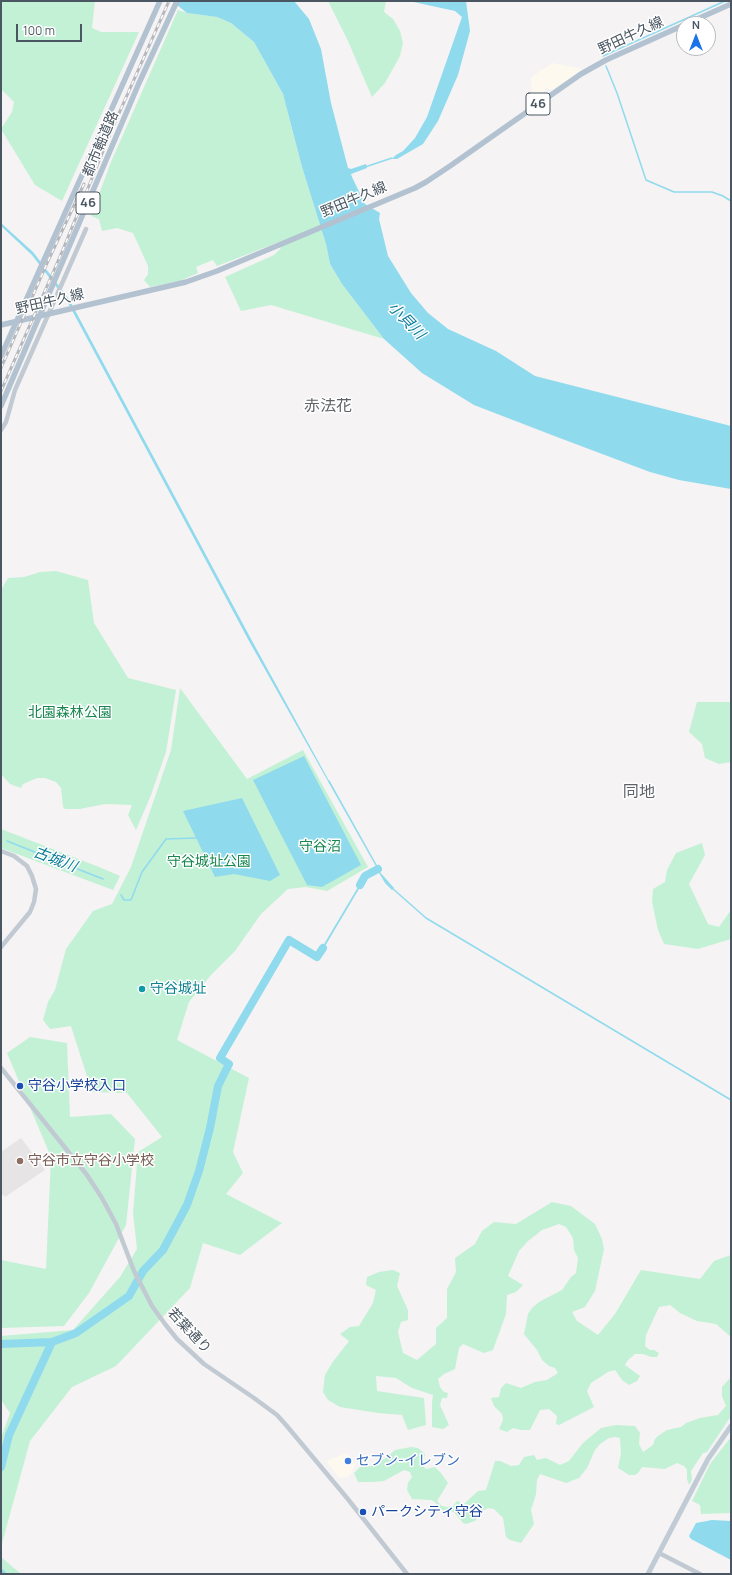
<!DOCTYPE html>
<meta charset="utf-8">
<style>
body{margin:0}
#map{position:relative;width:732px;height:1575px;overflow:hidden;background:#f5f3f3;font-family:Manrope,sans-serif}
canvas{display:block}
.frame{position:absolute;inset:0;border:2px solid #4a5661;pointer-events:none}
.north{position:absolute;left:676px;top:16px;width:40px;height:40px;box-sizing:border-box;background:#fff;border:1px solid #b7bbc0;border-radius:50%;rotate:0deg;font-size:11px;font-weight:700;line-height:16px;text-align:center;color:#4a5661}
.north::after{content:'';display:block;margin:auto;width:14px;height:18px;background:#1a73e8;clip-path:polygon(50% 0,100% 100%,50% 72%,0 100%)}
.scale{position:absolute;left:16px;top:24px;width:66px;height:18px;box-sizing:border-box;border:2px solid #4a5661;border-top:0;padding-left:5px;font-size:12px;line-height:14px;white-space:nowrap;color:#4a5661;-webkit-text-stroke:3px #fff;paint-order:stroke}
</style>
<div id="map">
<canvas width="732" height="1575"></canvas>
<div class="frame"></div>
<div class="north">N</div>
<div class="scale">100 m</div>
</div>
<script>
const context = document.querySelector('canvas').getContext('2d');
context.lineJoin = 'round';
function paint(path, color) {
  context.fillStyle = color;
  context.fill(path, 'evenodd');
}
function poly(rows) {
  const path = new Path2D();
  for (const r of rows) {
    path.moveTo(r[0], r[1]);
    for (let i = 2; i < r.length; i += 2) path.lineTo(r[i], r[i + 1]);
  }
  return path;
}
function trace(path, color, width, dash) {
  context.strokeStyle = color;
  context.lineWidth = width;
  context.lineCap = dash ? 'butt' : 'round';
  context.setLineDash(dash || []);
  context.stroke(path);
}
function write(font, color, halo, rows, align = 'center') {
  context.font = font + ' Manrope,"Noto Sans JP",sans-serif';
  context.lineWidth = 3;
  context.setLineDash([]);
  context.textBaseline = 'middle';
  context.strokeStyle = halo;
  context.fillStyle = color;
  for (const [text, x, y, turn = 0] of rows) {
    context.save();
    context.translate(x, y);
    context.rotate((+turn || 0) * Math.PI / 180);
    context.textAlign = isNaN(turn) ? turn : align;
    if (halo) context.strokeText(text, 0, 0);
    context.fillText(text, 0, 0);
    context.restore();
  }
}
paint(poly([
 [553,63,583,69,552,90,547,88,539,97,541,98,534,103,532,102,531,77],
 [347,1453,356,1465,351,1474,347,1477,339,1478,326,1461]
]), '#fdf9ef');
paint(poly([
 [21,1138,45,1170,5,1197,1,1193,1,1152]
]), '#e6e4e5');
paint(poly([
 [1,1,95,1,92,28,101,32,139,32,62,201,35,185,1,129,12,112,14,102,1,89],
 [328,1,386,1,384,12,393,19,400,31,403,43,400,56,385,83,372,97,348,41],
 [178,10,187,13,217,17,231,23,254,42,283,94,302,167,326,244,330,264,342,284,384,339,271,305,241,311,225,277,274,255,281,248,279,242,217,266,213,260,196,267,198,273,179,281,150,287,144,280,148,274,148,266,133,233,117,228,102,231,99,219,91,216,111,162],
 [56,571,88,580,94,623,128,678,176,690,166,752,151,795,136,830,128,815,132,805,105,804,80,809,65,809,63,807,61,788,56,782,45,778,37,778,23,784,21,788,10,784,1,774,1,590,8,578,24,577,40,572],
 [180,688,247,779,303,750,368,867,327,891,306,887,288,889,261,914,235,951,211,975,189,1002,177,1040,249,1078,233,1152,243,1173,226,1194,282,1223,240,1255,203,1243,190,1288,116,1366,72,1387,30,1441,1,1547,1,1438,10,1413,1,1400,1,1336,73,1330,120,1277,137,1249,133,1213,138,1152,162,1137,127,1093,92,1092,71,1026,50,1029,43,1020,48,1002,55,990,66,949,93,911,112,904,131,867,171,750],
 [731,701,731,762,719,764,705,758,702,744,689,732,697,702,730,702],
 [1,829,99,867,120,876,113,890,1,848],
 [702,843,705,855,689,884,708,924,719,927,731,910,731,939,698,949,664,944,658,930,652,902,653,889,665,882,667,870,676,853],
 [30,1037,67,1043,70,1117,111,1114,135,1139,126,1225,89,1293,64,1326,1,1328,1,1260,46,1269,51,1157,7,1053],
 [552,1202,571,1206,595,1224,602,1239,604,1249,595,1291,585,1307,572,1312,577,1321,598,1335,615,1314,641,1270,700,1279,714,1261,731,1255,731,1337,716,1324,697,1321,680,1313,670,1305,659,1307,646,1335,645,1346,650,1350,654,1350,659,1353,657,1357,651,1357,643,1354,635,1354,628,1360,625,1365,640,1376,637,1381,629,1385,622,1380,615,1370,608,1372,591,1383,587,1391,594,1407,559,1425,556,1424,557,1416,549,1409,540,1410,530,1430,521,1430,513,1428,507,1432,499,1429,503,1420,502,1414,494,1406,491,1398,499,1397,501,1388,506,1383,521,1388,535,1382,547,1380,558,1373,555,1368,549,1366,542,1360,537,1350,524,1334,528,1314,532,1308,539,1302,562,1290,571,1277,576,1273,578,1258,574,1250,573,1238,566,1227,559,1224,542,1230,528,1241,519,1251,508,1276,523,1285,516,1292,507,1295,506,1314,493,1350,484,1353,463,1344,459,1348,455,1369,444,1374,438,1379,440,1387,444,1392,448,1393,447,1398,442,1398,440,1405,449,1425,443,1429,432,1427,432,1403,433,1395,412,1388,396,1378,376,1376,377,1391,424,1398,426,1425,408,1430,402,1415,378,1413,340,1407,328,1400,323,1392,325,1375,332,1363,349,1341,340,1334,350,1327,359,1326,373,1303,376,1290,366,1285,367,1277,379,1272,393,1270,400,1273,397,1286,408,1310,408,1320,401,1322,398,1332,403,1353,417,1360,436,1344,436,1328,447,1318,447,1289,456,1272,455,1258,475,1244,482,1231,494,1222,516,1224],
 [731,1377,731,1416,707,1452,703,1453,691,1471,692,1480,689,1485,687,1479,687,1470,684,1466,677,1463,665,1469,642,1467,638,1473,635,1475,629,1475,618,1468,621,1454,620,1438,615,1437,609,1438,600,1444,595,1450,587,1468,579,1478,566,1483,540,1474,537,1480,536,1494,531,1510,534,1524,521,1543,510,1540,506,1537,503,1518,494,1509,488,1508,484,1510,475,1521,466,1524,463,1523,454,1512,441,1510,435,1502,431,1500,412,1499,407,1490,408,1483,412,1477,410,1472,404,1470,384,1481,374,1482,358,1482,354,1473,360,1467,372,1466,386,1458,395,1450,411,1447,418,1448,425,1454,422,1465,426,1469,435,1467,441,1473,448,1483,437,1501,442,1506,447,1507,453,1506,457,1501,464,1504,478,1491,486,1490,495,1461,500,1461,511,1466,519,1465,524,1457,534,1455,537,1460,546,1458,560,1465,569,1461,583,1443,601,1428,616,1425,635,1426,640,1433,639,1444,643,1452,653,1445,655,1439,658,1436,667,1430,681,1427,686,1423,700,1418,718,1415,726,1406,722,1396,722,1387],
 [731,1437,731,1513,701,1514,700,1505,692,1501,710,1464],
 [1,1557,21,1574,1,1574]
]), '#c3f1d5');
paint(poly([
 [172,1,294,1,309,19,321,49,331,103,348,168,351,169,366,164,367,168,351,174,352,177,365,204,380,213,379,219,388,256,411,293,428,313,448,329,496,351,535,376,731,426,731,489,679,480,650,472,557,437,474,405,422,373,384,339,342,284,330,264,326,244,302,167,283,94,254,42,231,23,217,17,187,13],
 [409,1,466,1,470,31,458,75,438,121,423,144,397,159,392,159,396,155,403,151,415,138,427,117,462,17,455,11],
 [1,223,33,252,69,299,251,639,378,870,394,888,392,890,385,883,378,871,366,877,318,958,317,956,364,877,378,870,249,641,67,301,32,255,1,226],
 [304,756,361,865,322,887,307,885,253,780],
 [242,798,280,875,270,881,234,874,215,877,183,811],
 [712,1520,731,1521,731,1560,691,1539,689,1536,696,1523]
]), '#90daee');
trace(poly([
 [603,56,725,1],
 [606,66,617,93,646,180,674,192,712,192,723,196,731,201],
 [365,167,392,158],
 [329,781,380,872],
 [7,841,103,879],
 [392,888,426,918,731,1100],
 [121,895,124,900,131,900,142,872,166,839,196,838]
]), '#90daee', 1.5);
trace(poly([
 [360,885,365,876,378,869],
 [1,1344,52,1342],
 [1,1467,9,1435,52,1342,76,1333,129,1296,143,1271,163,1250,187,1205,199,1171,210,1128,218,1086,229,1064,220,1058,289,940,317,957,323,948],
 [1,1573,2,1574]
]), '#90daee', 8);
trace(poly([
 [1,430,6,422,15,390,86,229],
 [1,851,14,856,27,866,32,876,36,889,34,902,30,912,1,947],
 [1,1068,87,1175,102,1198,116,1224,134,1271,152,1306,165,1324,177,1339,204,1364,254,1398,277,1415,286,1425,347,1498,407,1574],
 [659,1553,700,1574]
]), '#c1cad2', 4.5);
trace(poly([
 [648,1574,708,1459,731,1426]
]), '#c1cbd6', 5);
trace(poly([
 [686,24,731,4],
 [1,325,186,282,217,271,415,188,426,182,450,166,581,74,606,60,684,25]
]), '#b3c2d1', 5.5);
const rail = poly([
 [1,368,48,261,84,184],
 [1,391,62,252,112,129,169,1]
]);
trace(rail, '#b5b8bd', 3);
trace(rail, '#fff', 1.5, [4.5]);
trace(poly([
 [1,356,160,1],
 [1,406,139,83,177,1]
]), '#b3c2d1', 5.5);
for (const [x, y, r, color] of [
 [142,989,4,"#0f9aa8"],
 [20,1086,4,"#1a4fb4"],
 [20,1161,4,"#8d6e63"],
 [348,1461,4,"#3f7fe0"],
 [363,1512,4,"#1a4fb4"]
]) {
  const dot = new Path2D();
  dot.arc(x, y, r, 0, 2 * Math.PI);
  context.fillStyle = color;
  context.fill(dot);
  trace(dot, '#fff', 1.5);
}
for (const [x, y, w] of [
 [538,104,24],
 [88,203,24]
]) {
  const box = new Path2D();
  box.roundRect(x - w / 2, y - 11, w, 22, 3);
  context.fillStyle = '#fff';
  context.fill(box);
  trace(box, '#4a5661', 1);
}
write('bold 13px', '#4a5661', null, [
 ["46",538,104],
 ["46",88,203]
]);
write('14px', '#4a5661', '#fff', [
 ["野田牛久線",631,36,-25],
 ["都市軸道路",101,144,-67],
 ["野田牛久線",354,200,-23],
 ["野田牛久線",50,302,-13],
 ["若葉通り",189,1331,47]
]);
write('14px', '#17864f', '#fff', [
 ["北園森林公園",70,713],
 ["守谷沼",320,847],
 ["守谷城址公園",209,862]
]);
write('14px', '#0d838f', '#fff', [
 ["守谷城址",150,989]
], 'left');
write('14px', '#164399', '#fff', [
 ["守谷小学校入口",28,1086],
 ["パークシティ守谷",371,1512]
], 'left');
write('14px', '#785e54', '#fff', [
 ["守谷市立守谷小学校",28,1161]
], 'left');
write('14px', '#366cbe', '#fff', [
 ["セブン-イレブン",356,1461]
], 'left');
write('italic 15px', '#0c7c9b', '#fff', [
 ["小貝川",406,321,46],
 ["古城川",55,860,21]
]);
write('16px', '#5f6368', '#fff', [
 ["赤法花",328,407],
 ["同地",639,793]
]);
</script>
